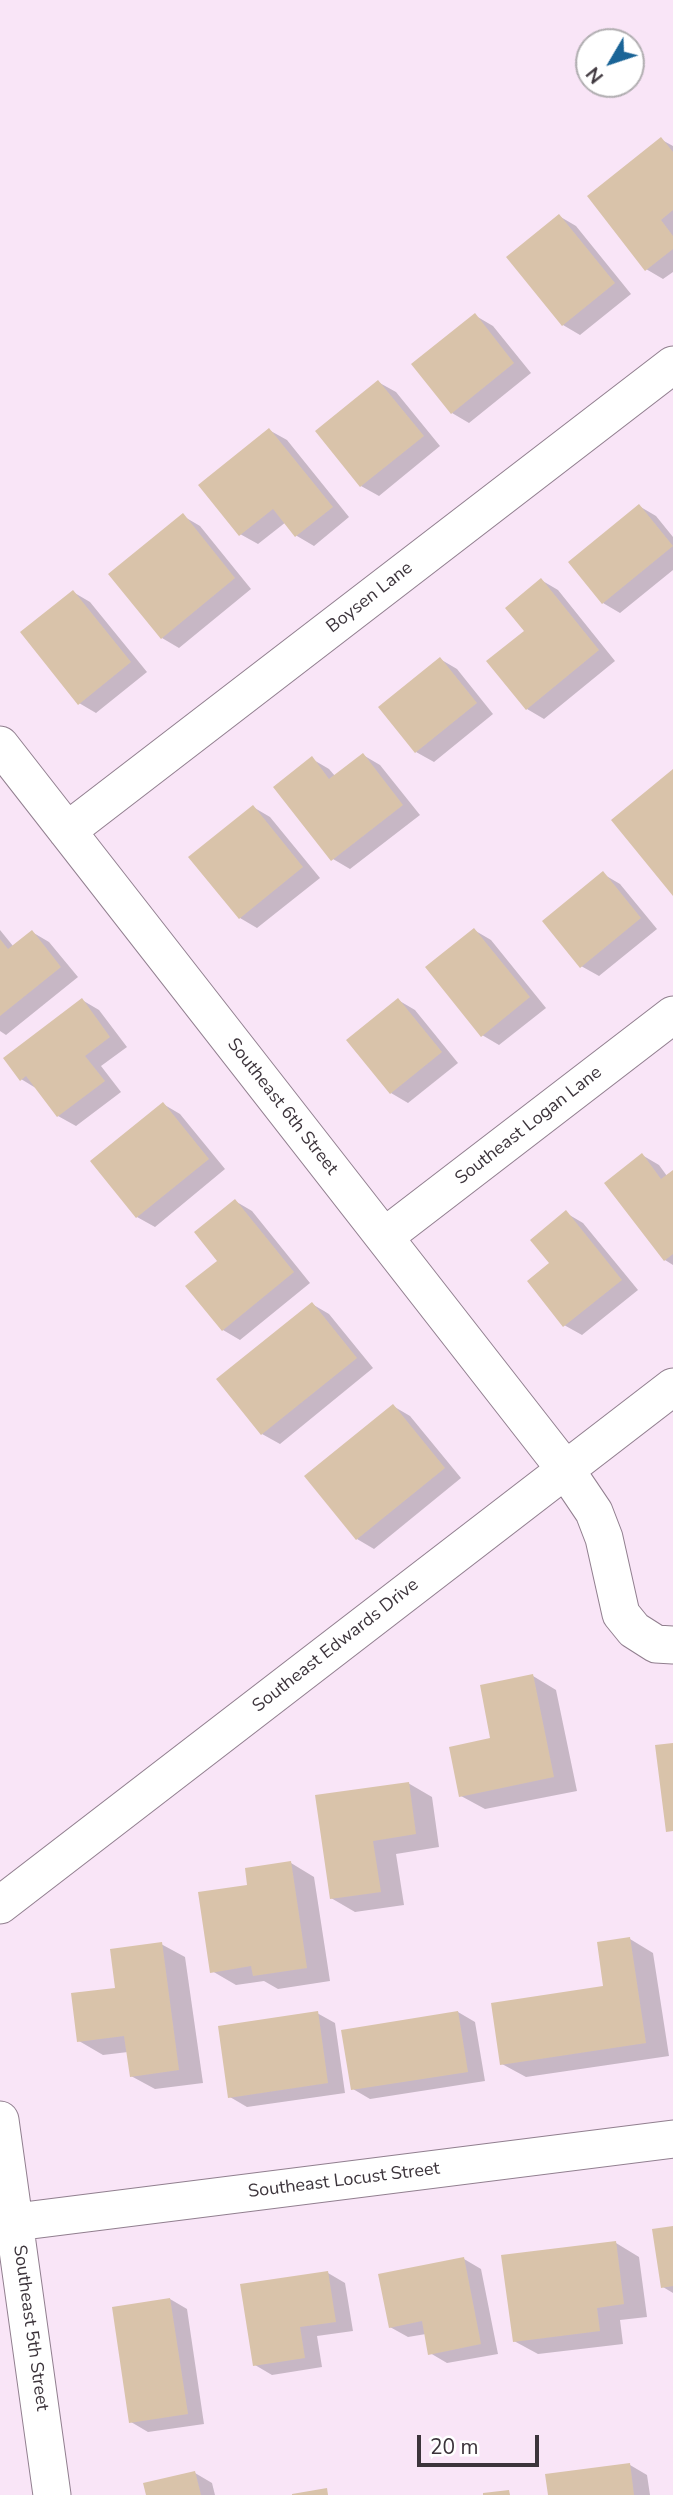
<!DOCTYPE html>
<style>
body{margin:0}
#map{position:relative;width:673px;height:2495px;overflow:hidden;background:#f9e5f7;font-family:"Nunito Sans",sans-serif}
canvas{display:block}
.north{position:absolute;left:575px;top:28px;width:70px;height:70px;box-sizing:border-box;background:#fff;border:2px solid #b1aeb1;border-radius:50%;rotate:231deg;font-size:19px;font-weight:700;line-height:28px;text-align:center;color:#3c343b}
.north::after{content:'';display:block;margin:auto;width:24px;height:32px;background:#1a6497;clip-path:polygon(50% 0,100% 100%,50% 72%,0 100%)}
.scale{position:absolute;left:417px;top:2435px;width:122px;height:32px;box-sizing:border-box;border:4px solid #3c343b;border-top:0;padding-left:9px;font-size:21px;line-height:24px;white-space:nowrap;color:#3c343b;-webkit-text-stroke:5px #fff;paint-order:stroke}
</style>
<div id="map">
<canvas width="673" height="2495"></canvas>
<div class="north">N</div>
<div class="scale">20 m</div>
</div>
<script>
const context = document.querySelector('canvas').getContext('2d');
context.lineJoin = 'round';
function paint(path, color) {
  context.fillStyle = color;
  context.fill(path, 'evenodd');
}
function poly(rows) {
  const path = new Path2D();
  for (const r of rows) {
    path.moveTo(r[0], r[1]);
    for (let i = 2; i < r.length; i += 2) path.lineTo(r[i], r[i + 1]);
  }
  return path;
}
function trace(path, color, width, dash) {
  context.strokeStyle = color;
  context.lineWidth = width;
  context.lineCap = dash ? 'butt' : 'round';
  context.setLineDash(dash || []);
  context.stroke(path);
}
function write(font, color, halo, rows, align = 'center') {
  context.font = font + ' "Nunito Sans",sans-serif';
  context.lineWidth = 5;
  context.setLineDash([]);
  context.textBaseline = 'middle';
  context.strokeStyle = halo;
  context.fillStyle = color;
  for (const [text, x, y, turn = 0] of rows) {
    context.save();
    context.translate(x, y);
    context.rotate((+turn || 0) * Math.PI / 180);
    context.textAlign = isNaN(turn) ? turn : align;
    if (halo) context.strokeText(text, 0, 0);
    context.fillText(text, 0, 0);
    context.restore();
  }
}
paint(poly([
 [662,140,673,146,673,272,663,279,646,269],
 [559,216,576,226,631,294,580,335,563,325],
 [476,316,493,326,531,373,469,423,452,413],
 [378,382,396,392,440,446,379,496,361,486],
 [269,430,287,440,349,517,314,546,297,536,286,522,258,544,240,534],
 [639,506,656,516,673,537,673,570,620,613,603,603],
 [183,516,200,526,251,589,179,648,162,638],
 [541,580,558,590,615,661,544,719,527,709,526,631],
 [73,592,90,602,147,672,96,713,79,703],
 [440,659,457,669,493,714,434,762,416,752],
 [363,755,380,765,420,815,350,869,333,859,312,759,329,769,335,776],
 [253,807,270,817,320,878,257,928,240,918],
 [603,874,620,884,657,929,599,976,581,966],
 [0,930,13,946,32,932,49,942,78,977,6,1035,0,1031],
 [474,930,491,940,546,1008,499,1045,482,1035],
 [82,1000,99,1010,127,1047,101,1066,121,1092,76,1126,58,1116,39,1090,21,1079],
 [398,1000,415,1010,458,1063,408,1103,391,1093],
 [163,1104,180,1114,225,1169,155,1227,137,1217],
 [642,1155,659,1165,667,1176,673,1172,673,1265,665,1260],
 [235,1201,252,1211,310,1283,240,1340,223,1330,220,1261],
 [566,1213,583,1223,638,1290,582,1335,564,1325,551,1264],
 [312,1304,329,1314,373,1368,280,1444,262,1434],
 [393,1406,410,1416,461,1478,374,1549,357,1539],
 [533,1676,556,1690,577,1791,485,1809,461,1796],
 [408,1783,432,1797,439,1847,396,1854,404,1905,355,1912,331,1898],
 [291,1863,314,1877,330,1981,278,1989,264,1981,236,1985,212,1971,249,1887],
 [630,1939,653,1953,669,2056,526,2077,502,2064,605,1988],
 [161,1944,185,1957,203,2083,155,2089,131,2076,128,2052,103,2055,79,2041,117,1989],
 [458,2012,475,2022,485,2081,370,2099,353,2089],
 [317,2013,335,2023,345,2093,247,2107,230,2097],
 [673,2228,673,2293,663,2287],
 [616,2243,639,2257,647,2317,620,2320,623,2344,538,2354,514,2341],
 [464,2259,481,2269,498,2354,447,2363,430,2353,426,2334,408,2337,390,2327],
 [328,2273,345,2283,353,2331,317,2336,322,2367,272,2375,255,2365],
 [170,2299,187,2309,204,2424,148,2432,131,2422],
 [630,2465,647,2475,650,2495,550,2495],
 [195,2473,212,2483,215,2495,147,2495]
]), '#0003');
paint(poly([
 [661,137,673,152,673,210,661,220,673,236,673,249,645,271,587,196],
 [559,214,615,283,562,326,506,257],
 [475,313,514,363,451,414,411,364],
 [378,380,424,436,360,487,315,431],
 [269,428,333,507,295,537,273,509,239,536,198,485],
 [639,504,673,546,602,604,568,562],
 [183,513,235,578,161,639,108,574],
 [541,578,599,650,526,710,486,661,524,631,505,608],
 [73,590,131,662,78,705,20,632],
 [440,657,477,703,415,753,378,707],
 [363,753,403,805,331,861,273,787,312,756,329,779],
 [673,769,673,896,611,820],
 [253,805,303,867,239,919,188,857],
 [603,871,641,918,580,968,542,921],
 [474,928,530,997,481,1037,425,967],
 [32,930,61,967,0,1016,0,939,8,949],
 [82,998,110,1037,85,1056,105,1081,57,1117,26,1076,20,1081,3,1058],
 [398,998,442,1052,390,1094,346,1040],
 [163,1102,209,1159,136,1218,90,1161],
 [642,1153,661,1179,673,1170,673,1254,664,1261,604,1183],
 [235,1199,294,1272,222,1331,185,1286,217,1261,194,1232],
 [566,1210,622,1280,563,1327,527,1281,549,1263,530,1240],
 [312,1302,357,1358,261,1435,216,1379],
 [393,1404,445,1468,356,1540,304,1476],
 [533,1674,554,1777,459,1797,449,1747,490,1738,480,1685],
 [673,1743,673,1831,666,1832,655,1745],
 [409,1782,416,1834,373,1841,381,1892,330,1899,315,1795],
 [291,1861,307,1968,253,1976,251,1966,210,1973,198,1892,247,1885,245,1868],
 [630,1937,646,2043,500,2065,491,2003,603,1986,597,1942],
 [162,1942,179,2070,130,2077,124,2036,77,2042,71,1993,115,1988,110,1949],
 [318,2011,328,2083,228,2098,218,2026],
 [458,2011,468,2072,351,2090,341,2030],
 [673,2226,673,2286,661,2288,652,2229],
 [616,2241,624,2304,597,2308,600,2331,513,2342,501,2255],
 [464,2257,481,2344,428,2355,422,2321,389,2328,378,2274],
 [328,2271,336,2322,300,2327,305,2358,253,2366,240,2284],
 [170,2298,188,2414,129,2423,112,2307],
 [630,2463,634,2495,548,2495,545,2474],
 [195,2471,201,2495,146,2495,143,2483],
 [327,2488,328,2495,292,2495,292,2494],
 [509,2490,510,2495,483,2495,483,2493]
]), '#d9c3aa');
const street = poly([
 [0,745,565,1469,594,1512,604,1538,621,1614,634,1630,656,1644,673,1645],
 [67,831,673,365],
 [384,1237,673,1015],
 [0,1905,673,1387],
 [0,2120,52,2495],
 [16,2222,673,2139]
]);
trace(street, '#917f8f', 39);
trace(street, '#fff', 37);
write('18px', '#3c343b', '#fff', [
 ["Boysen Lane",370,598,-38],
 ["Southeast 6th Street",282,1107,52],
 ["Southeast Logan Lane",529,1126,-38],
 ["Southeast Edwards Drive",336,1646,-38],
 ["Southeast Locust Street",344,2181,-7],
 ["Southeast 5th Street",30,2328,82]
]);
</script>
